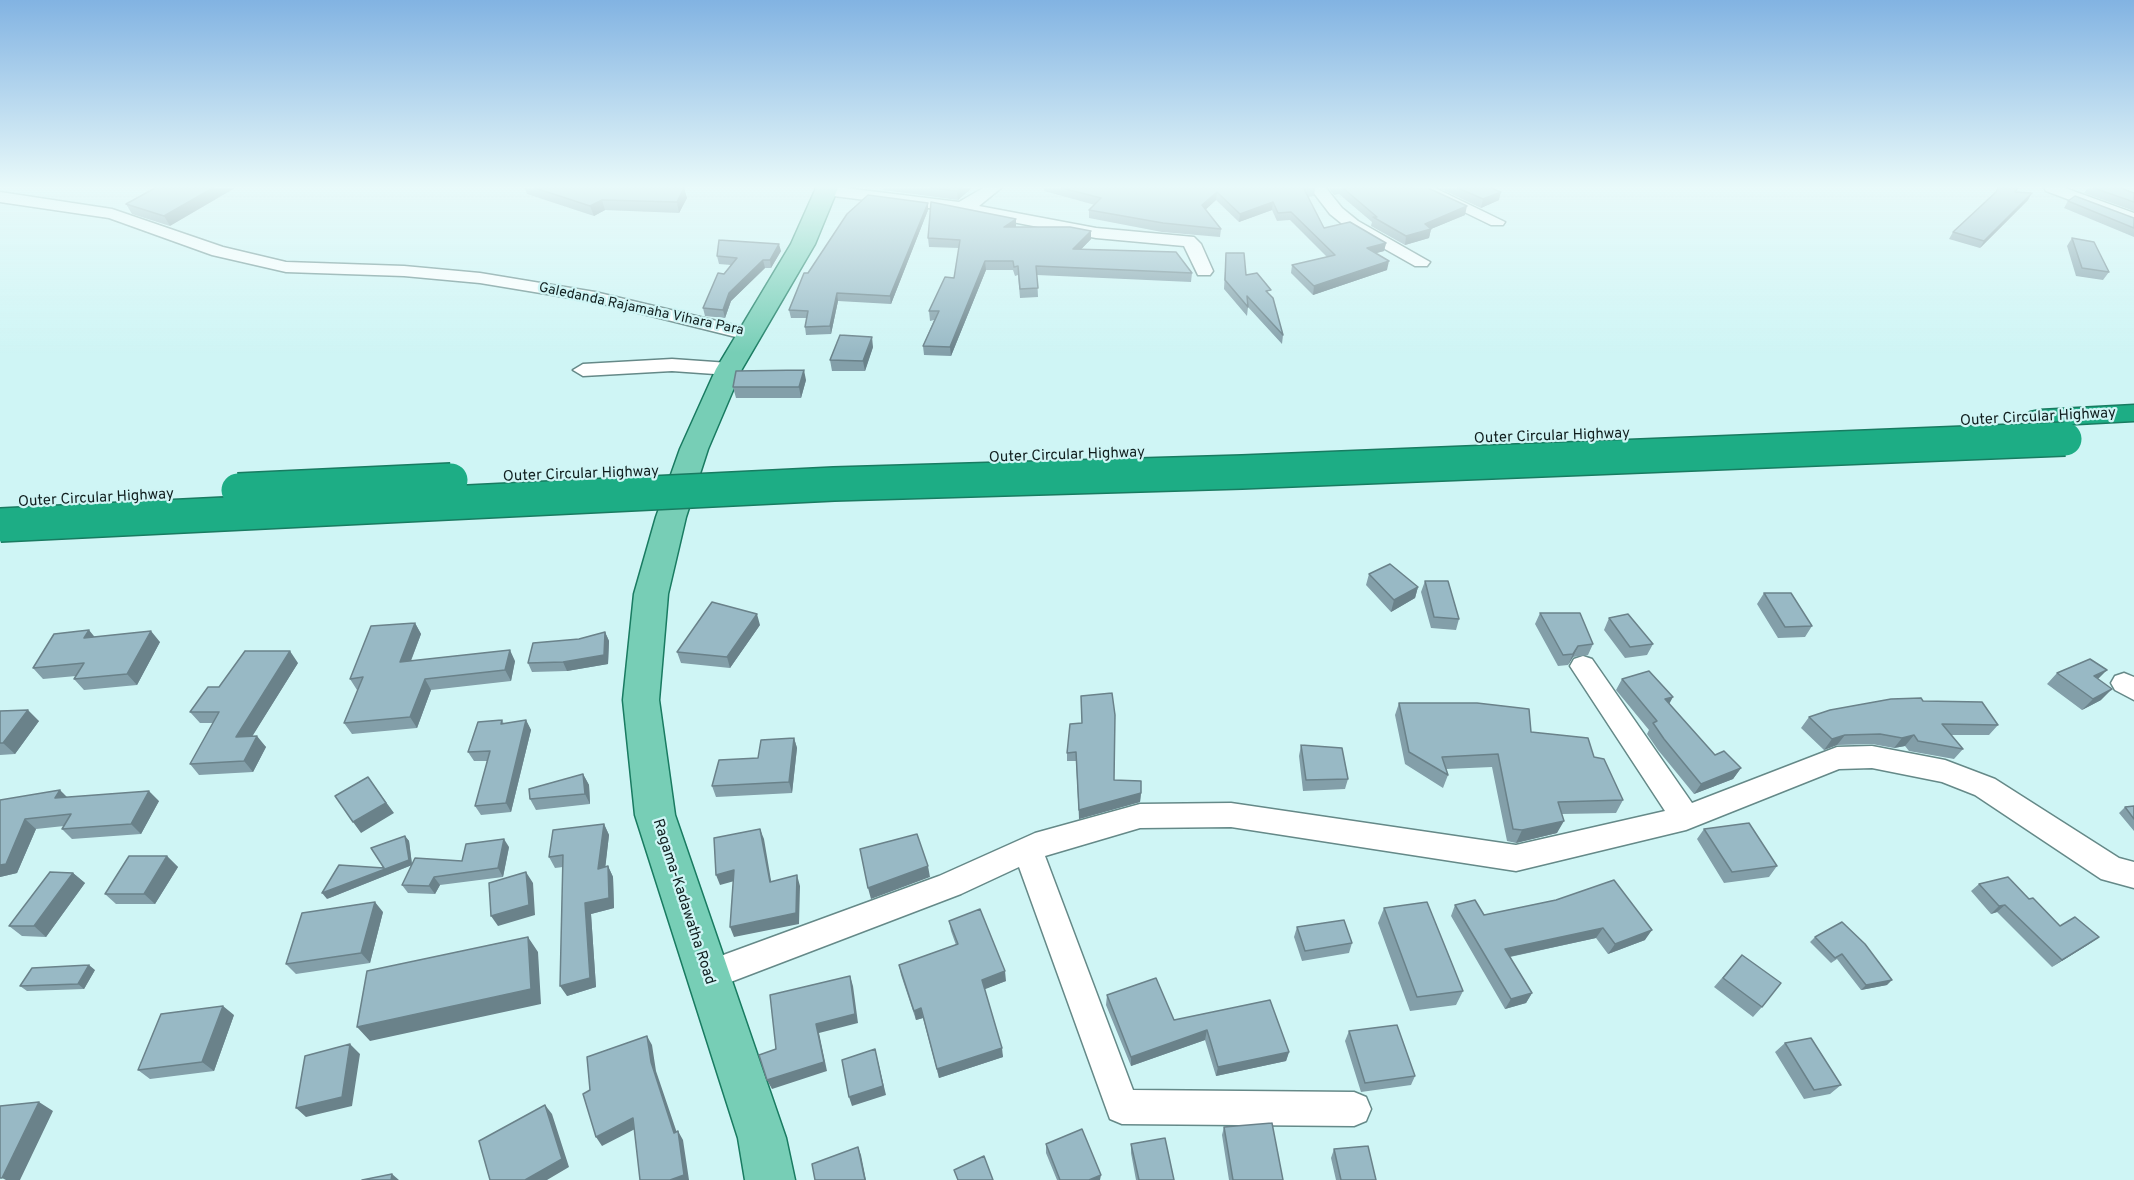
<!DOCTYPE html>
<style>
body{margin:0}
canvas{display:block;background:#cff5f5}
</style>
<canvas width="2134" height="1180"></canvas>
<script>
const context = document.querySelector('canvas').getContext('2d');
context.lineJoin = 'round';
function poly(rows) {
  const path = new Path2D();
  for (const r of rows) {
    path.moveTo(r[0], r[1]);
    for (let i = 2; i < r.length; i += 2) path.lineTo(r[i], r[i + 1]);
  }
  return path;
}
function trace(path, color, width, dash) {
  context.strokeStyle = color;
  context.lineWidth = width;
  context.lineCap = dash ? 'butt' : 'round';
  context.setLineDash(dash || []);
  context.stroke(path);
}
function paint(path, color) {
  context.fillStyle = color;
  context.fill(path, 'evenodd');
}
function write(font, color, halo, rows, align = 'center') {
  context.font = font + ' Overpass,sans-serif';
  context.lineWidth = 4.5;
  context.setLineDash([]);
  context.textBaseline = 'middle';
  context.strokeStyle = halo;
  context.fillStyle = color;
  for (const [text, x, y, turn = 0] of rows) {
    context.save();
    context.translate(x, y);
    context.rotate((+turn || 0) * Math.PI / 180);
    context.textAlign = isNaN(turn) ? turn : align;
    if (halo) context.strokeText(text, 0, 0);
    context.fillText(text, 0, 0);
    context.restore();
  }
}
const minor = poly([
 [820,188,845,188,959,202,983,188,1001,188,979,206,1096,228,1194,237,1201,244,1213,271,1210,275,1198,275,1184,246,1096,238,960,212,826,195,820,193,820,188],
 [1310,188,1326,188,1342,208,1358,221,1430,262,1427,266,1415,266,1346,227,1330,214,1310,188],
 [1415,188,1435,188,1505,222,1503,225,1491,225,1415,188],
 [2044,188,2065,188,2134,213,2134,224,2046,191,2044,188],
 [0,192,112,209,223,247,286,262,404,266,480,273,595,292,759,331,761,335,752,341,595,302,480,283,404,276,286,272,212,255,109,218,0,202,0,192],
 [672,359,729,363,739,369,729,375,672,371,583,376,573,370,583,364,672,359],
 [1583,656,1592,659,1692,803,1837,747,1872,746,1945,760,1995,779,2119,858,2134,862,2134,888,2101,879,1975,795,1942,782,1872,768,1839,769,1686,830,1516,871,1231,827,1140,828,1045,856,1133,1090,1354,1092,1366,1097,1371,1109,1366,1121,1354,1126,1122,1124,1110,1119,1019,867,961,894,707,991,696,987,691,976,696,965,939,876,1035,833,1140,804,1231,803,1516,845,1665,811,1570,666,1574,659,1583,656],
 [2124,673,2134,677,2134,700,2115,690,2111,683,2115,676,2124,673]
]);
const primary = poly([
 [816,188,838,188,815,244,742,369,708,449,686,517,668,594,659,700,675,815,786,1138,795,1180,745,1180,738,1138,635,815,623,700,634,594,656,517,680,449,716,369,791,244,816,188]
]);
const motorway = poly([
 [2134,405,2134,421,2040,426,2030,424,2026,418,2030,412,2040,410,2134,405]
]);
trace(minor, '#658988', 3);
trace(primary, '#197b61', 3);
trace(motorway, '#197b61', 3);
paint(minor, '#fff');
paint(primary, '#77ceb6');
paint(motorway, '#1dad85');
const motorwayBridge = poly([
 [238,490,451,480],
 [0,525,834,484,1242,472,2065,439]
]);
trace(motorwayBridge, '#197b61', 36, []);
trace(motorwayBridge, '#1dad85', 33);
paint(poly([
 [155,188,170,226,132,214,126,204],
 [525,188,684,188,687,198,679,213,605,210,594,216,527,194],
 [882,188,972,188,958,200,883,190],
 [1044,188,1315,188,1314,196,1308,197,1324,228,1386,243,1384,251,1376,253,1387,270,1313,295,1291,273,1292,265,1327,257,1290,220,1277,221,1272,210,1239,222,1216,200,1205,210,1221,229,1220,237,1162,232,1089,218,1089,210,1095,205,1044,191],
 [1329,188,1428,188,1465,215,1431,229,1429,238,1405,245,1371,226,1372,222,1339,194,1334,195],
 [1439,188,1491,188,1499,200,1481,208],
 [1997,188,2018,188,2015,192,2028,200,1980,248,1949,239,1953,232,1995,193],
 [2088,188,2121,188,2134,193,2134,211,2084,193],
 [2068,201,2134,218,2134,237,2064,208],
 [928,210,891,304,838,301,831,334,806,335,805,327,807,318,791,318,789,310],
 [1016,227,1091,239,1081,249,1192,273,1191,282,1037,275,1038,297,1020,298,1018,275,1015,276,1013,270,986,270,951,356,924,355,923,346,934,320,930,321,929,311,954,278,959,248,929,247,928,238],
 [2072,238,2109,272,2103,280,2076,276,2067,246],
 [781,251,771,268,765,268,731,301,725,318,705,316,703,308,724,274,731,265,719,264,717,256],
 [1226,253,1246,275,1270,295,1283,335,1282,344,1248,307,1247,316,1224,289],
 [873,347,865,371,832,371,830,360],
 [806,380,801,398,736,398,733,387],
 [1369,574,1418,587,1415,598,1391,612,1366,585],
 [1425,581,1459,619,1456,630,1431,628,1421,592],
 [1764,593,1812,626,1805,637,1778,638,1757,604],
 [1540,613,1593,644,1588,655,1573,657,1568,665,1558,666,1535,624],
 [1609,618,1653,644,1647,655,1625,658,1604,630],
 [415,623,421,634,411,661,515,661,511,681,431,690,417,728,352,734,344,723,358,690,357,690,350,679],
 [760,625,730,668,681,663,677,652],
 [605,632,609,641,608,664,567,671,532,672,528,663,579,639],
 [95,637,160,642,137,685,84,690,74,679,76,676,43,679,33,668],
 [298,663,252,736,266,747,253,772,199,775,190,764,213,723,200,723,190,712,219,687],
 [2057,673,2098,679,2101,700,2082,710,2047,684],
 [1622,679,1669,704,1715,755,1741,768,1733,779,1694,794,1658,750,1647,734,1649,730,1616,690],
 [1081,696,1114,780,1141,793,1140,802,1079,819,1076,761,1067,761,1067,753,1082,723],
 [1923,701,1998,725,1989,735,1951,735,1963,749,1954,759,1909,751,1905,746,1894,748,1872,744,1837,745,1824,750,1801,728,1809,717],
 [1399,703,1531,732,1594,757,1623,800,1616,813,1562,814,1557,833,1516,843,1507,841,1492,767,1446,769,1448,775,1443,788,1405,764,1395,715],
 [0,711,39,721,15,754,0,755],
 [502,720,504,724,526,720,531,730,511,812,481,815,475,806,488,761,474,761,468,752],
 [794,738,797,748,792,793,716,797,712,786],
 [1301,745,1348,779,1345,789,1303,791,1299,756],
 [583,774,589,785,590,804,536,810,530,799],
 [68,797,159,801,141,834,72,839,62,829,64,826,36,829,17,873,0,877,0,800],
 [2134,806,2134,831,2119,813,2125,807],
 [604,824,609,835,605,867,608,866,613,877,614,908,591,914,596,987,567,996,563,867,555,868,549,857],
 [1704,829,1777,866,1769,877,1724,883,1697,839],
 [405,836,409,841,412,864,462,861,509,847,503,877,440,885,435,894,408,893,402,885,412,865,327,899,384,868],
 [167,856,178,867,155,904,116,904,105,894],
 [73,873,85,883,46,937,22,936,9,926],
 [1979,884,2029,899,2060,926,2099,937,2089,944,2052,967,1997,912,1991,914,1971,891],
 [1556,900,1645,940,1608,954,1596,938,1510,957,1532,993,1526,1003,1505,1009,1451,916,1455,905,1484,915],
 [1384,908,1463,991,1456,1005,1410,1011,1378,923],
 [383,912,370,963,296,974,286,964],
 [949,921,1006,981,984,989,1003,1057,939,1078,923,1018,916,1020,901,975,899,965,956,945,951,931],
 [1297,927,1352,943,1349,953,1302,961,1294,937],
 [1815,937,1865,944,1887,985,1861,990,1837,959,1831,963,1810,942],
 [1742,955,1762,1007,1753,1017,1714,987],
 [95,970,84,989,27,991,20,986],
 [1107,995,1174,1020,1289,1052,1286,1061,1216,1076,1205,1040,1131,1066,1106,1005],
 [234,1015,214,1071,150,1079,138,1070],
 [1349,1031,1415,1076,1411,1085,1361,1092,1345,1041],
 [1785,1043,1841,1085,1830,1094,1804,1099,1775,1052],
 [1224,1127,1283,1180,1229,1180,1222,1135],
 [1046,1144,1100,1180,1057,1180,1046,1153],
 [1131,1144,1174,1180,1136,1180,1131,1153],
 [1334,1149,1376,1180,1336,1180,1331,1158]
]), '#839fa9');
paint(poly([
 [213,188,235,188,170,226,164,216],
 [684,188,687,198,679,213,677,202],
 [961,188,972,188,958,200,957,191],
 [1217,192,1216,200,1201,214,1202,205],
 [1501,192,1499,200,1481,208,1483,199],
 [2032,193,2028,200,1980,248,1984,241],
 [602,200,605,210,594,216,590,206],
 [1273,202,1272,210,1239,222,1240,214],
 [928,203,928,210,891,304,890,296],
 [1467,206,1465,215,1431,229,1429,238,1405,245,1406,236,1425,224],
 [1016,219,1016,227,1004,227],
 [1091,231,1091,239,1073,258,1073,249],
 [1386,243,1384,251,1366,256,1367,248],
 [779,244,781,251,771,268,770,260],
 [763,260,765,268,731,301,725,318,723,310,729,293],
 [985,261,986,270,951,356,950,347],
 [1389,261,1387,270,1313,295,1314,286],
 [837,293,838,301,831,334,830,326],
 [872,337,873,347,865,371,863,361],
 [804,370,806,380,801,398,799,387],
 [1418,587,1415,598,1391,612,1394,600],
 [757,614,760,625,730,668,727,657],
 [415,623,421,634,406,673,400,662],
 [89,630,98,641,84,638],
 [151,631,160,642,137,685,127,674],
 [605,632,609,641,608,664,567,671,563,662],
 [1578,646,1573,657,1568,665,1573,654],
 [510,650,515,661,511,681,505,670],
 [290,651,298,663,245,748,236,737],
 [2107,670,2096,681,2094,676],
 [425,679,431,690,417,728,410,717],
 [2112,689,2101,700,2082,710,2093,699],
 [1673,697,1667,708,1665,699],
 [28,710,39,721,15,754,3,743],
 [526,720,531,730,511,812,506,803],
 [1845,735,1837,745,1824,750,1832,739],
 [1914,735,1905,746,1894,748,1902,738],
 [257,736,266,747,253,772,244,761],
 [794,738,797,748,792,793,789,782],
 [1741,768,1733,779,1694,794,1701,784],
 [583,774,589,785,590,804,585,794],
 [375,787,394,813,361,833,353,822],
 [60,790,70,800,55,798],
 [149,791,159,801,141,834,131,824],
 [1141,793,1140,802,1079,819,1079,810],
 [25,819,36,829,17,873,0,877,0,865],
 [1564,821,1557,833,1516,843,1522,830],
 [604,824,609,835,604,879,598,869],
 [760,829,764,839,773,892,770,882],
 [405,836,409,841,412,865,327,899,322,893,409,860],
 [504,839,509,847,503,877,498,868],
 [167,856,178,867,155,904,144,894],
 [608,866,613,877,614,908,591,914,596,987,567,996,560,986,585,903],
 [928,866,930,877,871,899,868,888],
 [734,870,738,880,720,885,716,875],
 [526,872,533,883,535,915,498,926,491,916],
 [73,873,85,883,46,937,34,926],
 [797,875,800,886,799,924,734,937,730,927],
 [434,877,440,885,435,894,429,886],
 [375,902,383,912,370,963,361,953],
 [2005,905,1997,912,1991,914,1999,906],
 [1603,928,1596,938,1499,959,1505,949],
 [1652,930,1645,940,1608,954,1615,944],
 [528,937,538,952,541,1004,370,1041,357,1027],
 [2099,937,2089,944,2052,967,2062,960],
 [89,965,95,970,84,989,78,984],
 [1005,971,1006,981,983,990,982,980],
 [850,976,853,986,858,1023,819,1033,827,1071,772,1089,767,1080,816,1024],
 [1892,980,1887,985,1861,990,1866,985],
 [1532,993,1526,1003,1505,1009,1511,999],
 [223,1006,234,1015,214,1071,202,1062],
 [921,1008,923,1018,916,1020,914,1011],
 [1207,1030,1205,1040,1131,1066,1131,1057],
 [647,1036,652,1045,656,1071,678,1136,678,1131,683,1140,689,1180,670,1180,674,1133,651,1062],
 [350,1044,360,1054,352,1106,306,1117,296,1108],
 [1002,1048,1003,1057,939,1078,937,1069],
 [875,1049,886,1095,852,1106,849,1097],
 [1289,1052,1286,1061,1216,1076,1218,1067],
 [39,1102,53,1111,20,1180,6,1180,2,1178],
 [545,1105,552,1114,569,1167,547,1180,525,1180],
 [633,1118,639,1127,602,1146,596,1137],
 [858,1147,861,1155,866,1180,865,1180],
 [392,1174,399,1180,391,1180],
 [1101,1175,1100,1180,1089,1180]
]), '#6a828a');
const building = poly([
 [155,188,213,188,164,216,126,204,155,188],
 [535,188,684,188,677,202,602,200,590,206,535,188],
 [931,188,961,188,957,191,931,188],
 [1062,188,1315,188,1304,189,1324,228,1350,222,1386,243,1367,248,1389,261,1314,286,1292,265,1335,255,1291,212,1278,213,1273,202,1240,214,1217,192,1202,205,1221,229,1163,223,1089,210,1101,198,1062,188],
 [1343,188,1428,188,1467,206,1425,224,1431,229,1406,236,1373,217,1377,217,1343,188],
 [1458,188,1491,188,1501,192,1483,199,1458,188],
 [1998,188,2018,188,2015,192,2032,193,1984,241,1953,232,1996,192,1998,188],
 [2094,188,2121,188,2134,193,2134,202,2094,188],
 [868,195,928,203,890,296,837,293,830,326,805,327,808,311,789,310,804,273,808,273,847,214,868,195],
 [2075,196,2134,218,2134,228,2068,201,2075,196],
 [931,202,1016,219,1004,227,1070,227,1091,231,1073,249,1176,252,1192,273,1036,266,1038,288,1020,289,1018,266,1014,267,1013,261,985,261,950,347,923,346,939,311,929,311,945,277,954,278,960,240,928,238,931,202],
 [2072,238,2094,242,2109,272,2082,268,2072,238],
 [719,240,779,244,770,260,763,260,729,293,723,310,703,308,718,273,724,274,737,258,717,256,719,240],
 [1226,253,1244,253,1246,275,1257,273,1271,290,1266,291,1273,298,1283,335,1247,296,1248,307,1225,280,1226,253],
 [840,335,872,337,863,361,830,360,840,335],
 [804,370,799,387,733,387,736,371,804,370],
 [1390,564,1418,587,1394,600,1369,574,1390,564],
 [1425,581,1448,581,1459,619,1434,617,1425,581],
 [1764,593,1791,593,1812,626,1785,627,1764,593],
 [712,602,757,614,727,657,677,652,712,602],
 [1540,613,1580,613,1593,644,1578,646,1573,654,1563,655,1540,613],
 [1628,614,1653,644,1630,647,1609,618,1628,614],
 [415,623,400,662,510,650,505,670,425,679,410,717,344,723,363,677,350,679,371,626,415,623],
 [89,630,84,638,151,631,127,674,74,679,84,663,33,668,54,634,89,630],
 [605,632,604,655,563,662,528,663,533,643,579,639,605,632],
 [245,651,290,651,236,737,257,736,244,761,190,764,219,712,190,712,208,687,219,687,245,651],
 [2090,659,2107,670,2094,676,2112,689,2093,699,2057,673,2090,659],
 [1649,671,1673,697,1665,699,1715,755,1724,751,1741,768,1701,784,1664,739,1653,723,1657,721,1622,679,1649,671],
 [1112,693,1115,715,1114,780,1141,781,1141,793,1079,810,1076,752,1067,753,1070,724,1082,723,1081,696,1112,693],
 [1921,698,1923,701,1982,702,1998,725,1942,724,1963,749,1918,741,1914,735,1902,738,1880,734,1845,735,1832,739,1809,717,1830,710,1891,699,1921,698],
 [1399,703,1477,703,1529,709,1531,732,1588,738,1594,757,1604,759,1623,800,1558,802,1564,821,1522,830,1513,829,1498,754,1442,757,1448,775,1409,752,1399,703],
 [28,710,3,743,0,743,0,711,28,710],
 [502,720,501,724,526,720,506,803,475,806,490,751,468,752,478,722,502,720],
 [794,738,789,782,712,786,719,760,758,758,761,740,794,738],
 [1301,745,1342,748,1348,779,1306,780,1301,745],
 [583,774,585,794,530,799,529,789,583,774],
 [368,777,386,803,353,822,335,796,368,777],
 [60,790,55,798,149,791,131,824,62,829,71,814,25,819,6,864,0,865,0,800,60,790],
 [2134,806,2134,819,2125,807,2134,806],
 [1749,823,1777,866,1732,872,1704,829,1749,823],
 [604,824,598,869,608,866,609,898,585,903,590,978,560,986,563,855,549,857,553,830,604,824],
 [760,829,770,882,797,875,796,913,730,927,734,870,716,875,714,838,760,829],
 [917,834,928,866,868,888,860,849,917,834],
 [405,836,409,860,322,893,339,865,384,868,371,848,405,836],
 [504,839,498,868,434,877,429,886,402,885,415,858,462,861,466,844,504,839],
 [129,856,167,856,144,894,105,894,129,856],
 [50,872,73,873,34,926,9,926,50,872],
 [526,872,529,905,491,916,489,883,526,872],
 [2008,877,2029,899,2033,898,2060,926,2075,917,2099,937,2062,960,2005,905,1999,906,1979,884,2008,877],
 [1614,880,1652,930,1615,944,1603,928,1505,949,1532,993,1511,999,1455,905,1475,900,1484,915,1556,900,1614,880],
 [375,902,361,953,286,964,302,913,375,902],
 [1427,902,1463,991,1417,997,1384,908,1427,902],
 [980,909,1005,971,982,980,1002,1048,937,1069,921,1008,914,1011,899,965,958,944,949,921,980,909],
 [1344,920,1352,943,1305,951,1297,927,1344,920],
 [1842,922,1865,944,1892,980,1866,985,1842,954,1835,958,1815,937,1842,922],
 [528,937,531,989,357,1027,367,971,528,937],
 [1742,955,1781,983,1762,1007,1723,978,1742,955],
 [89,965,78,984,20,986,32,968,89,965],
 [850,976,855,1014,816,1024,824,1062,767,1080,759,1055,776,1049,770,995,850,976],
 [1156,978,1174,1020,1270,1000,1289,1052,1218,1067,1207,1030,1131,1057,1107,995,1156,978],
 [223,1006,202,1062,138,1070,161,1014,223,1006],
 [1397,1025,1415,1076,1365,1083,1349,1031,1397,1025],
 [647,1036,651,1062,674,1133,678,1131,684,1175,670,1180,640,1180,633,1118,596,1137,583,1094,590,1090,587,1057,647,1036],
 [1811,1038,1841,1085,1814,1090,1785,1043,1811,1038],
 [350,1044,342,1097,296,1108,305,1056,350,1044],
 [875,1049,883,1086,849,1097,842,1060,875,1049],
 [39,1102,2,1178,0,1178,0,1106,39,1102],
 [545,1105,562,1159,525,1180,490,1180,479,1141,545,1105],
 [1272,1123,1283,1180,1233,1180,1224,1127,1272,1123],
 [1082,1129,1101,1175,1089,1180,1060,1180,1046,1144,1082,1129],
 [1165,1138,1174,1180,1139,1180,1131,1144,1165,1138],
 [1368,1146,1376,1180,1341,1180,1334,1149,1368,1146],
 [858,1147,865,1180,815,1180,812,1164,858,1147],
 [984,1156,993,1180,958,1180,954,1170,984,1156],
 [392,1174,391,1180,362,1180,392,1174]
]);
paint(building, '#98b9c5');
trace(building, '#6a828a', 1.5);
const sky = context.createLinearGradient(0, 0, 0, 353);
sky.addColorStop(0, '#82b3e2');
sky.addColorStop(0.53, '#e9fafa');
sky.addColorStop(1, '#e9fafa00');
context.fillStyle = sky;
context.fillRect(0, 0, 2134, 353);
write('14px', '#111f1f', '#cff5f5', [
 ["Galedanda Rajamaha Vihara Para",641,310,12]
]);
write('15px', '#111f1f', '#cff5f5', [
 ["Outer Circular Highway",2038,418,-3],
 ["Outer Circular Highway",1552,437,-2],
 ["Outer Circular Highway",1067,456,-2],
 ["Outer Circular Highway",581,475,-2],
 ["Outer Circular Highway",96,499,-3],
 ["Ragama-Kadawatha Road",683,902,72]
]);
</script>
